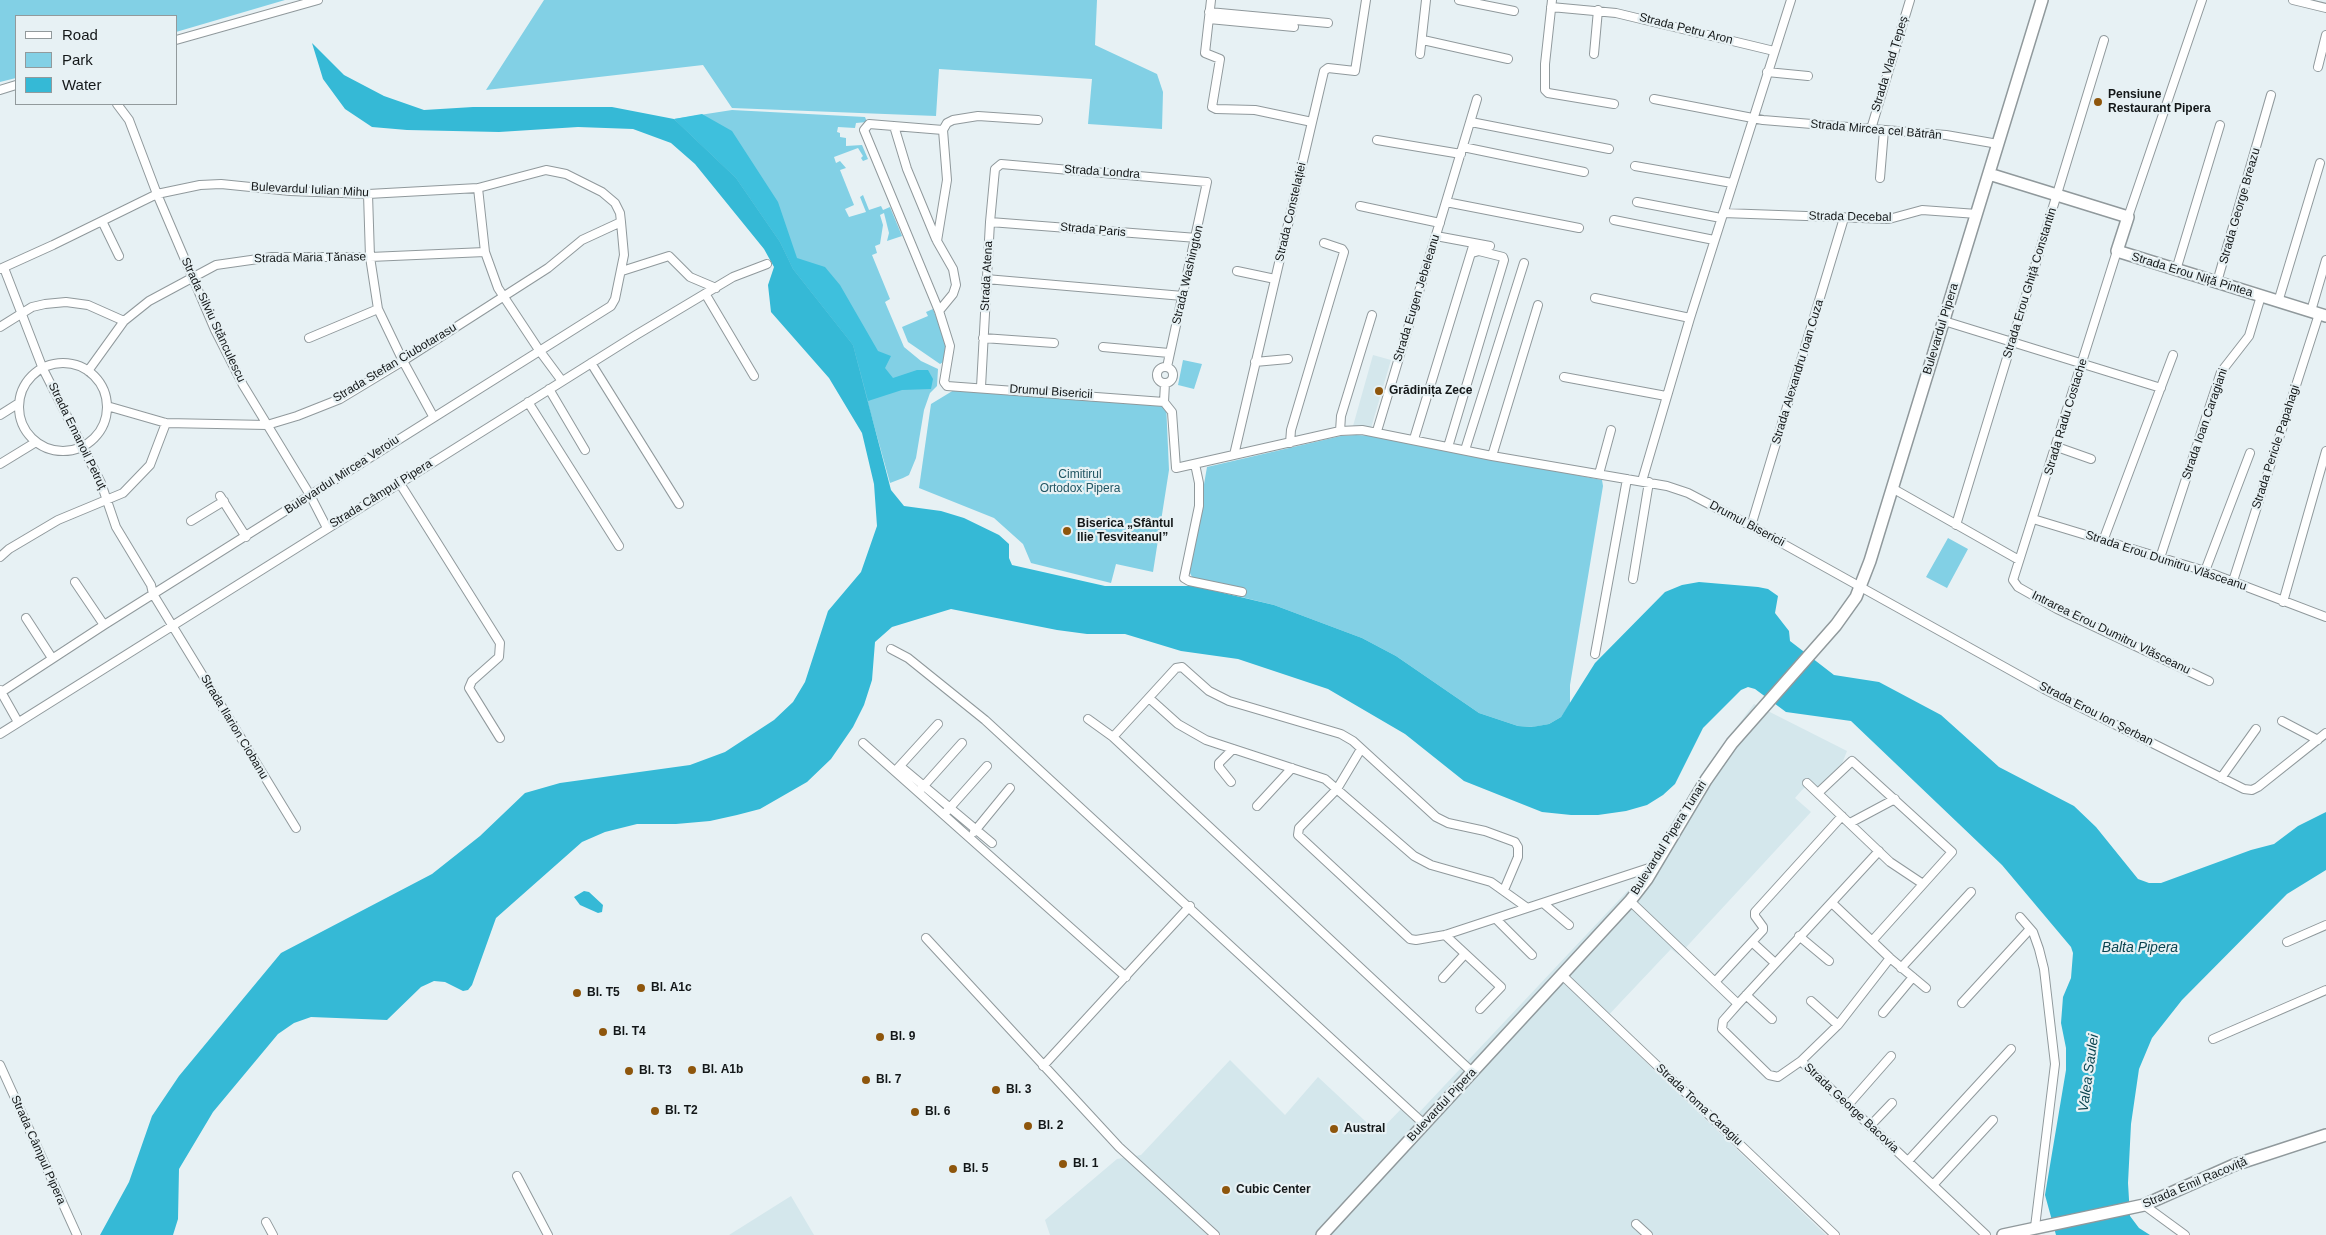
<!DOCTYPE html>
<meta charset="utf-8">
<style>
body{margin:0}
#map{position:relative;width:2326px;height:1235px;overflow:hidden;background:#e7f1f4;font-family:Arial,sans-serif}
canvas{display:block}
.legend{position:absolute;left:15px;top:15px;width:162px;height:90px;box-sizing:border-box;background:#e7f1f4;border:1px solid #929a9c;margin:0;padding:6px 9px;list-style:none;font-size:15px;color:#131718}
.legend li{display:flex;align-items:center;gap:10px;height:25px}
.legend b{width:25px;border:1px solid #929a9c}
</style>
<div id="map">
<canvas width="2326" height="1235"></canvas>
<ul class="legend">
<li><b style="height:6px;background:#fff"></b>Road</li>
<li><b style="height:14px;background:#82d0e5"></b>Park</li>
<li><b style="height:14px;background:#35b9d6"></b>Water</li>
</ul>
</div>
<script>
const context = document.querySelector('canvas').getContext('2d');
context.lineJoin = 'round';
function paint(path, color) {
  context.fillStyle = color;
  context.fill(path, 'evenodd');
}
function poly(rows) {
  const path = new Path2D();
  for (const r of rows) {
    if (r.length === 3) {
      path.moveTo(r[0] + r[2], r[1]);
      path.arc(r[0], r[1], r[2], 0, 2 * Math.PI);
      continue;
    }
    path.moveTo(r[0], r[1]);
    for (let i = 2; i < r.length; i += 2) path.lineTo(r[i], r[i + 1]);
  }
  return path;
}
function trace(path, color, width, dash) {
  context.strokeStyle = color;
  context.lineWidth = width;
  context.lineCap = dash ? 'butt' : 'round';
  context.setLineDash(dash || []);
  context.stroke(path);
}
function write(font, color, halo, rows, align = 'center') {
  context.font = font + ' Arial,sans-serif';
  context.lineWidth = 4.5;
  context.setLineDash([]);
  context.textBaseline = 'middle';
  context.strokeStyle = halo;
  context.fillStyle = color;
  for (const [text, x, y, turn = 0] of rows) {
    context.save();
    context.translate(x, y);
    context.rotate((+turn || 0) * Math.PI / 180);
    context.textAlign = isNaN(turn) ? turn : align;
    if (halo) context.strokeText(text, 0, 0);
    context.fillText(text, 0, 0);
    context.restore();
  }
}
paint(poly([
 [1373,355,1391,360,1371,428,1353,426],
 [1754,704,1847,751,1834,784,1817,790,1810,783,1802,790,1795,798,1811,812,1679,955,1671,949,1603,1021,1826,1235,1050,1235,1045,1220,1117,1159,1141,1155,1230,1060,1285,1115,1318,1077,1378,1133,1401,1109,1412,1120,1634,884,1705,769],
 [791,1196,814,1235,729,1235]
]), '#d4e7ec');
paint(poly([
 [0,0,285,0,176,32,176,16,16,16,16,78,0,82],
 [544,0,1097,0,1095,45,1157,74,1163,92,1162,129,1088,124,1092,79,939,69,936,116,732,108,703,65,486,90],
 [732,110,865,117,867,122,856,123,855,128,838,127,837,132,840,133,840,137,846,138,846,146,862,145,868,159,863,161,861,158,863,156,858,148,834,157,836,163,840,161,846,168,840,170,854,205,845,209,849,217,866,212,860,197,863,195,869,210,881,206,883,210,890,207,902,236,887,241,889,233,884,213,880,215,883,225,880,244,875,246,877,253,872,255,890,299,885,302,904,347,921,361,938,369,937,386,930,393,924,410,916,458,909,475,903,478,890,483,857,364,674,119],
 [933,309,946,342,945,361,940,364,908,342,902,327,928,316,926,312],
 [1183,360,1202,364,1194,389,1178,385],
 [959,387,1166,403,1169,470,1153,572,1116,564,1111,583,1031,563,1023,544,994,518,919,488,931,404],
 [1356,435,1374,436,1602,480,1603,486,1570,685,1570,704,1561,717,1549,724,1533,727,1518,726,1479,713,1396,656,1362,638,1274,605,1205,588,1204,580,1193,579,1189,571,1207,467,1341,436],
 [1948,538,1968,549,1947,588,1926,577]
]), '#82d0e5');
paint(poly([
 [702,114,732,131,778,202,797,258,825,267,840,285,878,351,891,356,885,368,893,378,917,370,928,370,933,379,931,389,902,390,868,401,853,345,793,269,780,242,736,178,674,119]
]), '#3ec0dd');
paint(poly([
 [312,43,344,75,384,96,424,110,473,107,612,107,674,119,736,178,780,242,793,269,853,345,891,490,904,506,941,511,964,518,999,535,1009,544,1009,558,1012,565,1105,586,1194,586,1274,605,1362,638,1396,656,1479,713,1518,726,1532,727,1549,724,1561,717,1595,663,1665,592,1682,585,1699,582,1758,587,1768,589,1778,596,1775,613,1789,631,1790,641,1834,675,1879,682,1941,715,1999,767,2074,806,2096,827,2138,879,2149,883,2161,883,2251,850,2274,844,2298,826,2326,812,2326,870,2287,894,2182,1000,2152,1038,2139,1069,2131,1124,2128,1183,2130,1216,2139,1228,2150,1235,2056,1235,2045,1195,2066,1070,2066,1048,2061,1023,2063,997,2071,978,2073,953,2071,947,2002,865,1851,721,1786,712,1755,689,1748,687,1741,690,1703,728,1675,784,1663,795,1647,805,1626,811,1598,815,1571,815,1542,812,1464,781,1405,734,1328,689,1238,659,1181,651,1125,634,1087,634,1057,630,951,609,892,627,875,642,872,680,864,705,853,727,831,759,807,782,760,809,737,815,710,821,676,824,637,824,605,832,582,842,496,918,472,985,468,990,463,991,445,982,434,981,421,987,387,1020,311,1017,294,1023,278,1034,213,1112,179,1169,178,1219,173,1235,100,1235,129,1182,152,1116,179,1076,281,953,432,874,480,836,525,793,560,783,690,765,725,752,774,720,793,702,805,682,828,611,861,572,877,526,874,484,862,433,829,378,771,312,768,285,774,267,764,249,695,164,671,143,633,129,578,127,499,132,407,130,372,127,345,109,323,79],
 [584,891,589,892,603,905,602,912,598,913,580,905,574,897]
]), '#35b9d6');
const street = poly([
 [1211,0,1205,53,1220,59,1212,107,1216,109,1255,110,1312,122],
 [1459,0,1514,11],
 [1552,0,1545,64,1545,90,1548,93,1614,104],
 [2293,0,2326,8],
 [1551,7,1616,13,1774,51],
 [1209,12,1328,23],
 [1209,19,1294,27],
 [176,40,318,0],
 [1423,40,1508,59],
 [1420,54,1426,0],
 [1594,54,1598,10],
 [2318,67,2326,35],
 [1767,72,1808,76],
 [0,90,16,85],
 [1654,99,1763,120,1946,135,1998,144],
 [117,104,129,120,157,194,215,330,243,385,310,495,327,528],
 [1471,122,1609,149],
 [894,126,907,169,936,239],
 [1871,129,1910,0],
 [943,130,947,180,937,241,953,269,956,285,953,294,939,311,950,346,944,382,947,386,1164,402,1172,412,1176,468,1340,431,1362,430,1492,456,1667,486,1688,493,1751,526,2044,689,2244,789,2252,790,2258,787,2326,733],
 [943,130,947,123,953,120,978,116,1038,120],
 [1377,140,1461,154],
 [1463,147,1584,172],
 [1635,166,1732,183],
 [1880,178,1884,130],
 [478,188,485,252,498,288,539,350,562,381],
 [368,194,370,257,378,309,403,361,433,416],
 [1446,202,1579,228],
 [1637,202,1721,218],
 [1360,206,1440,223],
 [1723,213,1889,219,1922,210,1977,214],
 [2128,217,2202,0],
 [1614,220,1714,240],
 [102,221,119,256],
 [990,222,1197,238],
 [1436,236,1490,246],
 [2117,251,2013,580,2018,587,2057,609,2209,681],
 [4,268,43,369,101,483,116,527,151,585,153,594,296,828],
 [0,269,53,245,157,194,200,185,221,184,290,191,368,194,478,188,546,170,566,174,602,192,615,203,620,213,621,222,582,240,548,268,403,361,340,399,297,416,267,425,166,423,107,406],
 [2176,270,2220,125],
 [622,271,669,256,690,277,716,288],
 [1237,271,1275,279],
 [986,279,1183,296],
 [2217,282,2271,95],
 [706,295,754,376],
 [1595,298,1690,318],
 [2278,302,2320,163],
 [939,311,864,130,869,124,943,130],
 [2311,311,2326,260],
 [1944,321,2161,388],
 [0,327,32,307,45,304,66,302,88,305,124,321],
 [309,338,378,309],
 [983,338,1054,343],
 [1103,347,1169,353],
 [1255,362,1288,359],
 [591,363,679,504],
 [63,407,44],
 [1165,375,8],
 [88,371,124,321,149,301,216,265,272,257,370,257,485,252],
 [1564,377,1666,396],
 [981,387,990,222,995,169,1001,164,1207,182,1167,367],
 [549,389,585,450],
 [528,402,619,546],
 [1164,402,1165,383],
 [0,415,19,403],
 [1340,431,1341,416,1372,315],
 [1377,431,1477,99],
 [1414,439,1474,243],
 [1290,443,1291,430,1344,252,1342,249,1324,243],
 [1448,447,1504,260,1503,257,1479,251,1472,253],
 [2057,447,2091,459],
 [1465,450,1524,263],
 [1234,455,1324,71,1328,68,1355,71,1366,0],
 [1492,456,1538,305],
 [0,464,36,442],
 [1195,464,1199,483,1199,506,1184,578,1189,581,1242,592],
 [1599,474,1611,430],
 [1642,481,1690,318,1791,0],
 [399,482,500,643,499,657,472,681,469,688,500,738],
 [1892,488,2019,560],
 [220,496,246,537],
 [2033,519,2205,571,2326,617],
 [191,521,224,501],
 [1956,525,2104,40],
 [1751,526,1844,218],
 [2103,541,2173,355],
 [0,557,9,549,58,520,123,493,150,465,166,423],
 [2160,558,2221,372,2249,336,2261,296],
 [2205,571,2250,453],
 [1633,579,1649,482],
 [2233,581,2319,314],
 [75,582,104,625],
 [2283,602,2326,451],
 [26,618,52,658],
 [891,649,908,658,985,720,1424,1124],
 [1595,654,1627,479],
 [0,690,18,722],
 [0,693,104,625,611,306,615,299,624,255,621,222],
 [1149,698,1178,724,1206,740,1325,779,1414,856,1431,865,1491,882,1526,907],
 [1088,719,1113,737,1472,1072],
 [2282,721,2318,740],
 [0,734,636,335,733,277,767,264],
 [1113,737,1176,668,1182,667,1209,691,1229,701,1341,734,1353,741,1436,817,1448,823,1485,831,1515,842,1518,847,1518,857,1504,890],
 [863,743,1126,977],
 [1361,749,1337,789,1299,828,1298,835,1410,939,1416,940,1445,935,1655,866],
 [900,766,992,843],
 [898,768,938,724],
 [2221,778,2256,729],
 [1231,782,1219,767,1219,763,1233,749],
 [1807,783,1890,862,1923,884],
 [921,789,962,743],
 [1818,793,1852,761,1952,852,1872,941],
 [1257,806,1292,768],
 [947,811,987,766],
 [1850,823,1895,799],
 [974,832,1010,788],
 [1879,851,1738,1004,1723,1021,1722,1029,1769,1075,1778,1077,1801,1061,1838,1025,1890,958],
 [1630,901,1738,1004],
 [1543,903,1569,925],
 [1832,903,1890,958,1926,988],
 [2020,917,2033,932,2039,949,2044,969,2055,1064,2035,1227],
 [1496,919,1532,955],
 [1445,935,1501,987,1480,1009],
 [1799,936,1829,961],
 [926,938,1119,1147,1215,1235],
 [1752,942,1775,963],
 [2287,942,2326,925],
 [1901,968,1971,892],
 [1562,975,1835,1235],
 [1443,978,1465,954],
 [1715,982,1763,930,1763,927,1755,916,1755,912,1842,816],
 [1746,995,1772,1019],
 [1811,1001,1838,1025],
 [1962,1003,2030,929],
 [1883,1013,1913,977],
 [2213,1039,2326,990],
 [1801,1061,1986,1235],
 [0,1065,77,1235],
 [1043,1066,1190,906],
 [1848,1105,1891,1056],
 [1870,1126,1892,1103],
 [1908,1161,2011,1049],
 [517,1176,548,1235],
 [1933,1185,1993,1120],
 [2144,1205,2185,1235],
 [266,1222,273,1235],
 [1636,1224,1648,1235]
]);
const secondary = poly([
 [1989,174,2128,217,2117,251,2326,316],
 [1322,1235,1630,901,1647,879,1706,780,1732,743,1836,625,1856,597,1870,561,2042,0],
 [2003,1235,2144,1205,2234,1165,2326,1135]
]);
trace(street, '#90999c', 10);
trace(secondary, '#90999c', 14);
trace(street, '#fff', 8);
trace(secondary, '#fff', 11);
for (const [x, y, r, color] of [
 [2098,102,5,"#8e560c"],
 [1379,391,5,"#8e560c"],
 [1067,531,5,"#8e560c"],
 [641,988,5,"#8e560c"],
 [577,993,5,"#8e560c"],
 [603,1032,5,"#8e560c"],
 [880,1037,5,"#8e560c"],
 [692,1070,5,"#8e560c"],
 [629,1071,5,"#8e560c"],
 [866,1080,5,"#8e560c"],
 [996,1090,5,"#8e560c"],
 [655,1111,5,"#8e560c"],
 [915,1112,5,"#8e560c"],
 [1028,1126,5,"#8e560c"],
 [1334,1129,5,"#8e560c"],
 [1063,1164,5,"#8e560c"],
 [953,1169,5,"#8e560c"],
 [1226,1190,5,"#8e560c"]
]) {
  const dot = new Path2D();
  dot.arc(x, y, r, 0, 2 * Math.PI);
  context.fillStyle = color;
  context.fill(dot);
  trace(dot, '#e7f1f4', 2);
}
write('12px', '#131718', '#e7f1f4', [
 ["Strada Petru Aron",1686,29,14],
 ["Strada Vlad Țepeș",1890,64,-73],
 ["Strada Mircea cel Bătrân",1876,130,5],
 ["Strada Londra",1102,172,4],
 ["Bulevardul Iulian Mihu",310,190,3],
 ["Strada George Breazu",2240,206,-74],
 ["Strada Constelației",1291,212,-77],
 ["Strada Decebal",1850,217,1],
 ["Strada Paris",1093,230,5],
 ["Strada Maria Tănase",310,258,-1],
 ["Strada Washington",1188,275,-77],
 ["Strada Erou Niță Pintea",2192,275,17],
 ["Strada Atena",987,276,-87],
 ["Strada Erou Ghiță Constantin",2030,283,-73],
 ["Strada Eugen Jebeleanu",1417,298,-73],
 ["Strada Silviu Stănculescu",213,320,65],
 ["Bulevardul Pipera",1941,329,-73],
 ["Strada Stefan Ciubotarasu",395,363,-31],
 ["Strada Alexandru Ioan Cuza",1798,372,-73],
 ["Drumul Bisericii",1051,392,4],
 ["Strada Radu Costache",2066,417,-73],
 ["Strada Ioan Caragiani",2205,424,-71],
 ["Strada Emanoil Petruț",77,436,64],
 ["Strada Pericle Papahagi",2276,447,-72],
 ["Bulevardul Mircea Veroiu",342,475,-33],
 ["Strada Câmpul Pipera",381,494,-32],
 ["Drumul Bisericii",1747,524,28],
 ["Strada Erou Dumitru Vlăsceanu",2166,561,18],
 ["Intrarea Erou Dumitru Vlăsceanu",2111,633,26],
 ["Strada Erou Ion Șerban",2096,714,27],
 ["Strada Ilarion Ciobanu",234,727,59],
 ["Bulevardul Pipera Tunari",1669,838,-58],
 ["Bulevardul Pipera",1442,1105,-47],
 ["Strada Toma Caragiu",1699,1105,43],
 ["Strada George Bacovia",1851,1108,43],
 ["Strada Câmpul Pipera",38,1150,66],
 ["Strada Emil Racoviță",2195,1183,-23]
]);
write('bold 12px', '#131718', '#e7f1f4', [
 ["Pensiune",2108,95],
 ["Restaurant Pipera",2108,109],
 ["Grădinița Zece",1389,391],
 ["Biserica „Sfântul",1077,524],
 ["Ilie Tesviteanul”",1077,538],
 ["Bl. A1c",651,988],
 ["Bl. T5",587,993],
 ["Bl. T4",613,1032],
 ["Bl. 9",890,1037],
 ["Bl. A1b",702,1070],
 ["Bl. T3",639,1071],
 ["Bl. 7",876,1080],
 ["Bl. 3",1006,1090],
 ["Bl. T2",665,1111],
 ["Bl. 6",925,1112],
 ["Bl. 2",1038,1126],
 ["Austral",1344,1129],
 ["Bl. 1",1073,1164],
 ["Bl. 5",963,1169],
 ["Cubic Center",1236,1190]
], 'left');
write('12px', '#225663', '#e7f1f4', [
 ["Cimitirul",1080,475],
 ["Ortodox Pipera",1080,489]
]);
write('italic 14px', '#0b4450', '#e7f1f4', [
 ["Balta Pipera",2140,948],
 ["Valea Saulei",2089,1073,-82]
]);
</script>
